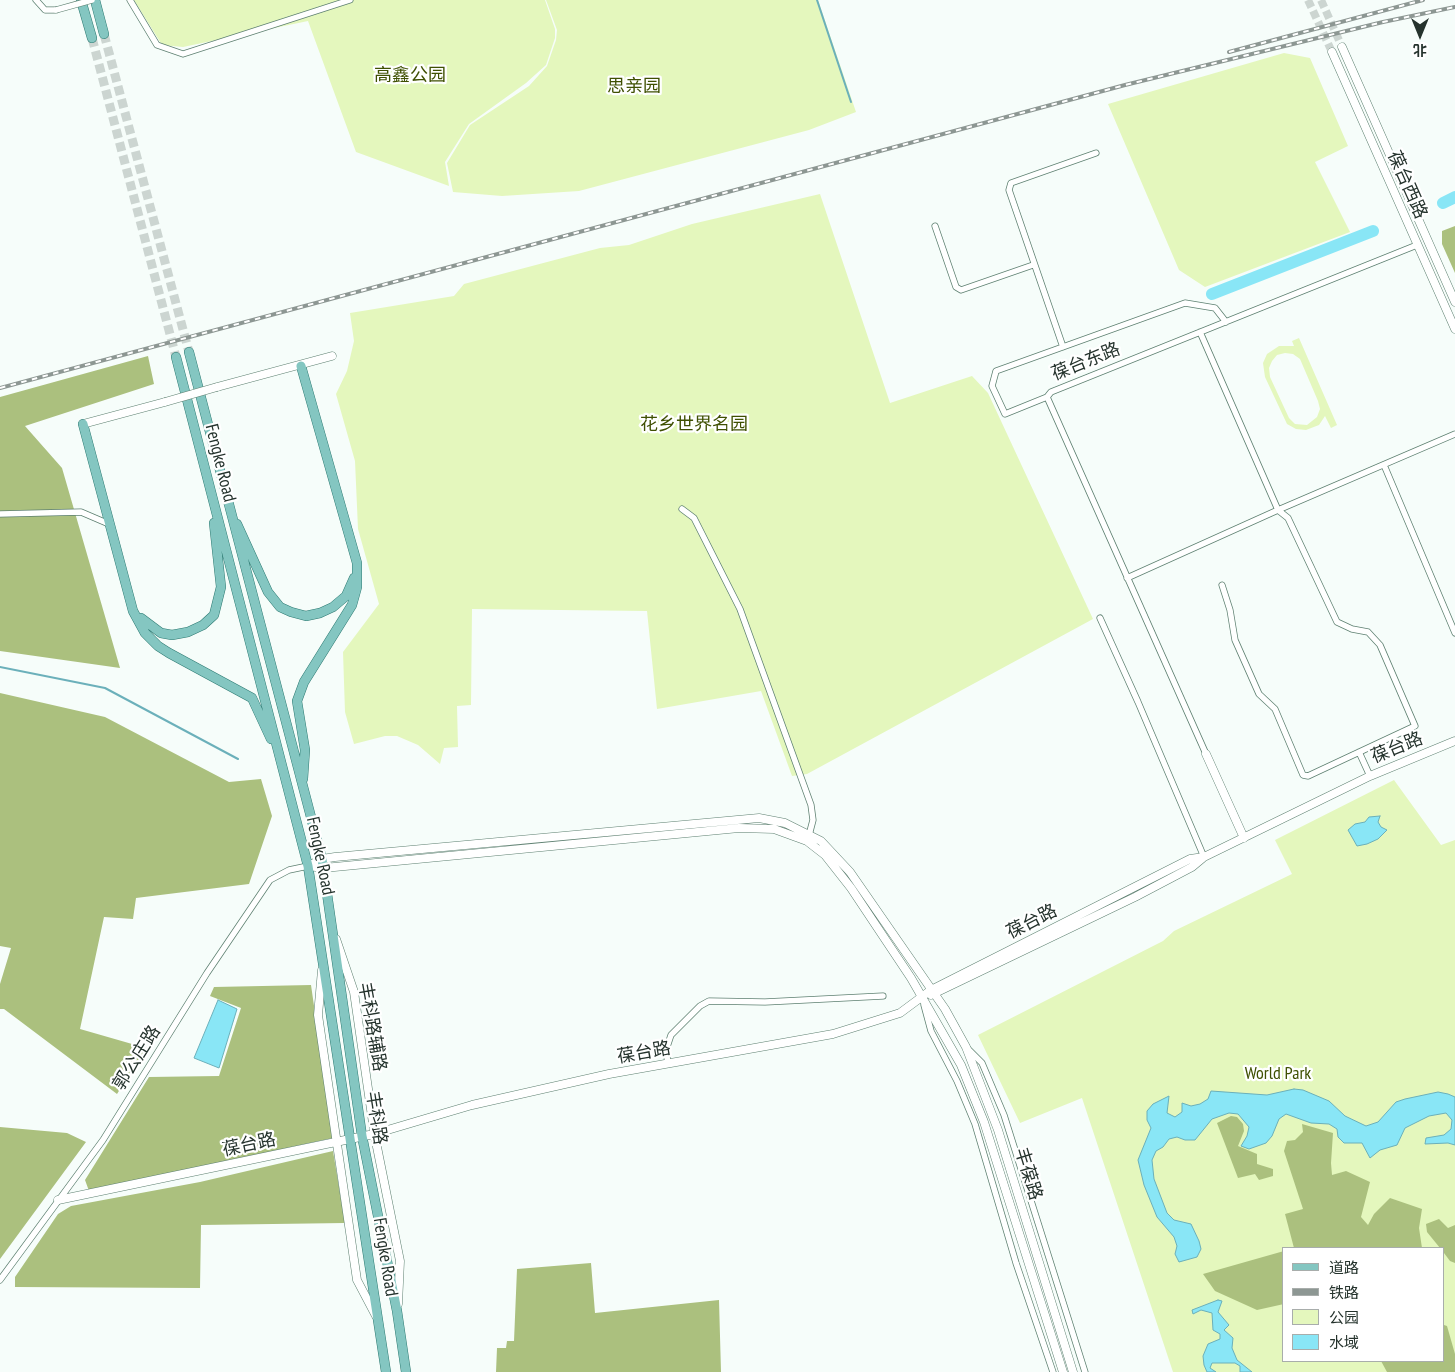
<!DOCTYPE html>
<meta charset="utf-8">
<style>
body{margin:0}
#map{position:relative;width:1455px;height:1372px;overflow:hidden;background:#f6fdfa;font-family:"PT Sans Narrow","Noto Sans SC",sans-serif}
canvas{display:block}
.legend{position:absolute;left:1282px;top:1247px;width:162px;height:115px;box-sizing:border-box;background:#fff;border:1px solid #a8adab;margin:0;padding:6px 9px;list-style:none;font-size:15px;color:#25332d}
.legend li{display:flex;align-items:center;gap:10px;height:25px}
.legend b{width:25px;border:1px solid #a8adab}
.north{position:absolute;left:1395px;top:10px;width:50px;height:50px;-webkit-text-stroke:4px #fff;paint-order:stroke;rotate:180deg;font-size:14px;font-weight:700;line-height:20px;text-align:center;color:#25332d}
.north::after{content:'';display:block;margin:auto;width:18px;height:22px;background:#25332d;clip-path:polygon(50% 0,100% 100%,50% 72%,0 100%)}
</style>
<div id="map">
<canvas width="1455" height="1372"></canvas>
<ul class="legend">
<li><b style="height:6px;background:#84c6c1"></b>道路</li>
<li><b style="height:6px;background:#8d9793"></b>铁路</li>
<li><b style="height:14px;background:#e4f7bd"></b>公园</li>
<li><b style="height:14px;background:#89e6f6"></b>水域</li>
</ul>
<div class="north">北</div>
</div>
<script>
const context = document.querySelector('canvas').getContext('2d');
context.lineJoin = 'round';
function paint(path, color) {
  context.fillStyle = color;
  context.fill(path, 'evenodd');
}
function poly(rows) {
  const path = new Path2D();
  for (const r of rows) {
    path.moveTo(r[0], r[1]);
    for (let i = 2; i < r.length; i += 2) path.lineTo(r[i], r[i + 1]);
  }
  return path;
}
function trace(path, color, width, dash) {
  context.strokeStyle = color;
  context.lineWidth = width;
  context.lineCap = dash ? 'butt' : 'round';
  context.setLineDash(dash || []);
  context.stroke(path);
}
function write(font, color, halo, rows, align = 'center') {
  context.font = font + ' "PT Sans Narrow","Noto Sans SC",sans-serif';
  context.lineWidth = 4.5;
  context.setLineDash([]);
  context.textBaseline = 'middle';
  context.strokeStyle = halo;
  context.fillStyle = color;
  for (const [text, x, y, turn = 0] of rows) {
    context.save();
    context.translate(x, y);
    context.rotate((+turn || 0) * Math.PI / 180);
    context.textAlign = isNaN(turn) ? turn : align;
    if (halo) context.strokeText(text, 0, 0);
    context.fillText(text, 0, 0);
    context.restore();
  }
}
paint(poly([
 [134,0,545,0,555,29,555,38,546,65,526,83,469,124,445,162,449,186,356,152,308,21,183,47,162,45],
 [546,0,818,0,856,112,809,130,579,191,502,196,453,192,447,163,470,125,529,86,547,66,556,40,557,30],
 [1284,53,1310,58,1348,146,1315,162,1350,232,1205,287,1179,270,1108,104],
 [820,194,890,403,972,376,988,393,1093,619,807,774,792,776,761,691,657,709,647,611,472,609,471,705,457,706,458,747,444,748,440,764,418,745,397,736,385,736,354,744,345,712,343,652,379,604,358,529,355,461,336,394,347,371,354,341,350,313,454,296,464,284,600,248,629,245,692,224],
 [1299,338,1337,425,1331,428,1325,416,1319,425,1306,430,1296,429,1287,424,1265,377,1263,363,1267,354,1279,346,1294,346,1292,341],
 [1285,353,1293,354,1300,359,1318,401,1320,409,1317,417,1307,425,1295,424,1289,418,1270,377,1269,368,1272,361,1277,355],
 [1394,780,1441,845,1455,840,1455,1372,1173,1372,1082,1098,1020,1123,978,1035,1163,941,1174,931,1292,874,1275,840],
 [1284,1248,1444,1248,1444,1361,1284,1361]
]), '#e4f7bd');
paint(poly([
 [1455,226,1455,273,1442,244,1442,231],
 [148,356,154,384,25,426,62,468,120,668,0,651,0,397],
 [0,693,105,717,229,782,261,779,272,816,249,884,136,898,133,919,104,917,80,1029,146,1048,117,1094,4,1009,0,1009,0,984,11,948,0,946],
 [311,985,333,1138,89,1191,85,1180,149,1077,219,1076,241,1008,210,996,214,987],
 [1231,1116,1237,1117,1243,1124,1244,1131,1238,1146,1257,1154,1257,1164,1273,1169,1273,1176,1259,1180,1255,1174,1238,1178,1217,1123],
 [1302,1124,1333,1133,1331,1163,1332,1175,1346,1171,1370,1182,1361,1217,1368,1225,1374,1214,1390,1198,1422,1209,1419,1228,1422,1248,1294,1248,1285,1214,1303,1209,1284,1151,1287,1141,1295,1140,1303,1132],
 [0,1127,67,1133,86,1142,0,1259],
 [333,1151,345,1223,201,1225,200,1288,15,1287,15,1277,58,1214,71,1206,200,1182],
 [1439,1219,1448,1228,1455,1225,1455,1263,1450,1261,1444,1253,1444,1248,1440,1248,1427,1232,1426,1224],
 [1284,1251,1284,1304,1257,1310,1215,1291,1203,1274],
 [591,1263,595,1313,719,1300,721,1372,496,1372,497,1348,506,1348,507,1341,514,1341,517,1269],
 [1444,1325,1447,1326,1455,1354,1455,1372,1387,1372,1381,1361,1444,1361]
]), '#abc07e');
const water = poly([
 [1380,816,1378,822,1381,827,1387,830,1378,839,1367,844,1357,846,1348,830,1355,824,1365,822,1369,817,1380,816],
 [218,1000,237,1009,219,1068,194,1058,218,1000],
 [1294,1089,1303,1090,1329,1101,1345,1116,1366,1126,1378,1122,1396,1102,1405,1099,1438,1092,1448,1094,1455,1097,1455,1145,1448,1143,1425,1144,1426,1138,1444,1135,1451,1129,1452,1120,1446,1113,1429,1116,1405,1128,1397,1145,1380,1150,1370,1158,1362,1143,1344,1143,1338,1137,1337,1129,1329,1124,1311,1123,1286,1114,1279,1119,1272,1136,1266,1143,1249,1149,1241,1146,1247,1136,1249,1127,1238,1114,1229,1113,1212,1119,1195,1140,1185,1140,1177,1137,1169,1139,1163,1147,1156,1151,1152,1160,1154,1179,1167,1213,1174,1220,1191,1224,1199,1241,1201,1249,1197,1257,1179,1262,1175,1254,1177,1246,1174,1237,1157,1217,1144,1185,1138,1160,1151,1128,1147,1120,1147,1111,1153,1104,1169,1096,1167,1113,1175,1117,1182,1112,1182,1103,1191,1106,1200,1104,1208,1099,1211,1091,1267,1095,1294,1089],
 [1218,1300,1222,1301,1218,1312,1229,1325,1224,1330,1233,1338,1232,1348,1237,1360,1252,1372,1240,1372,1240,1366,1235,1363,1212,1363,1210,1368,1216,1372,1207,1372,1204,1365,1203,1356,1208,1344,1220,1339,1220,1334,1213,1330,1212,1313,1201,1310,1193,1314,1192,1310,1218,1300]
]);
paint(water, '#89e6f6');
trace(water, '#6bb0ba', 1);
trace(poly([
 [817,0,851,102],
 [0,667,105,688,238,759]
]), '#6bb0ba', 2);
trace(poly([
 [1443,203,1455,197],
 [1212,294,1373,231]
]), '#89e6f6', 12);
trace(poly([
 [1308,0,1332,52],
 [1321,0,1342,47]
]), '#ccd5d1', 8, [8, 4]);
trace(poly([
 [104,34,189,352],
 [92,38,176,357]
]), '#ccd5d1', 9, [9, 4.5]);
const street = poly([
 [36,0,45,10,56,10],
 [130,0,157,45,183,54,350,0],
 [935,226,956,287,961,290,1033,265],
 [1200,332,1278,510,1455,434],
 [1063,347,1009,190,1011,183,1096,153],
 [1047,397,1005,414,992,386,996,371,1185,303,1215,308,1226,322],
 [1384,465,1455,633],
 [682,509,694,518,740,609,811,805,813,820,808,839],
 [0,514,81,512,109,524],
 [1127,578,1278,510,1288,518,1337,622,1352,629,1368,632,1380,645,1415,726,1308,776,1303,775,1275,709,1259,694,1235,640,1230,610,1222,585],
 [1100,618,1138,702,1204,857],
 [1359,752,1370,776],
 [1206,754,1047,397,1051,392,1417,245],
 [924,1005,931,1031,957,1081,975,1124,1016,1263,1053,1372],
 [968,1049,982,1063,1004,1115,1085,1372],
 [668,1064,666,1050,671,1035,700,1006,709,1001,765,1002,883,996],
 [0,1280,103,1140,207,973,270,880,289,870,308,866]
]);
const secondary = poly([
 [1342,47,1455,302],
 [1332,52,1455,329],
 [217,387,332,356],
 [83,424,165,402],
 [1206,754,1244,838],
 [308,866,322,859,335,857,759,818,785,823,821,841,850,872,945,1009,966,1047,998,1130,1073,1372],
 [308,866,324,868,739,828,774,829,807,841,825,855,851,888,911,978,961,1065,984,1122,1063,1372],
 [336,939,354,992,375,1137,400,1261,398,1304],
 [322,970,318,1015,357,1280,376,1316],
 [931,995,1135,897,1192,867,1204,857,1370,776,1455,741],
 [58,1200,374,1134,472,1105,609,1074,833,1034,900,1013,931,990,1190,859,1204,857]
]);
const primary = poly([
 [81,0,92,38],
 [95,0,104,34],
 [189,352,322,859,362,1136,397,1311,406,1372],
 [176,357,308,866,386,1372],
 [301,366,357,563,357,587,352,605,304,682,297,701,305,750,303,779],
 [83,424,133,611,145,633,158,646,169,653,252,698,271,739],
 [237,524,268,592,280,607,291,612,306,616,320,613,333,607,346,596,354,578],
 [141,618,161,633,172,635,188,632,203,625,214,615,221,587,214,523]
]);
trace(street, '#5e8071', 7);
trace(secondary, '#5e8071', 9);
trace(primary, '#2d7a72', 10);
trace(street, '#fff', 5.5);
trace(secondary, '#fff', 8);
trace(primary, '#84c6c1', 9);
const rail = poly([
 [1229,52,1423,0],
 [0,388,1125,85,1383,22,1455,7]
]);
trace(rail, '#8d9793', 4);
trace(rail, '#fff', 2, [5.5]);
const streetBridge = poly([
 [56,10,92,0]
]);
const secondaryBridge = poly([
 [165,402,217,387]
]);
trace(streetBridge, '#5e8071', 7, []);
trace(secondaryBridge, '#5e8071', 9, []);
trace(streetBridge, '#fff', 5.5);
trace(secondaryBridge, '#fff', 8);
write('18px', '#3f5002', '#fff', [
 ["高鑫公园",410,76],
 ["思亲园",634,87],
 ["花乡世界名园",694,425],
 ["World Park",1278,1074]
]);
write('18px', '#25332d', '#fff', [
 ["葆台西路",1407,185,66],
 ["葆台东路",1086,362,-22],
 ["Fengke Road",220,463,76],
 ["葆台路",1397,748,-22],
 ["Fengke Road",320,856,78],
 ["葆台路",1032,922,-27],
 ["丰科路辅路",372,1027,80],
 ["葆台路",644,1053,-10],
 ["郭公庄路",137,1058,-58],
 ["丰科路",376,1118,81],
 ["葆台路",249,1145,-12],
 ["丰葆路",1028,1174,73],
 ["Fengke Road",385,1257,81]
]);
</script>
